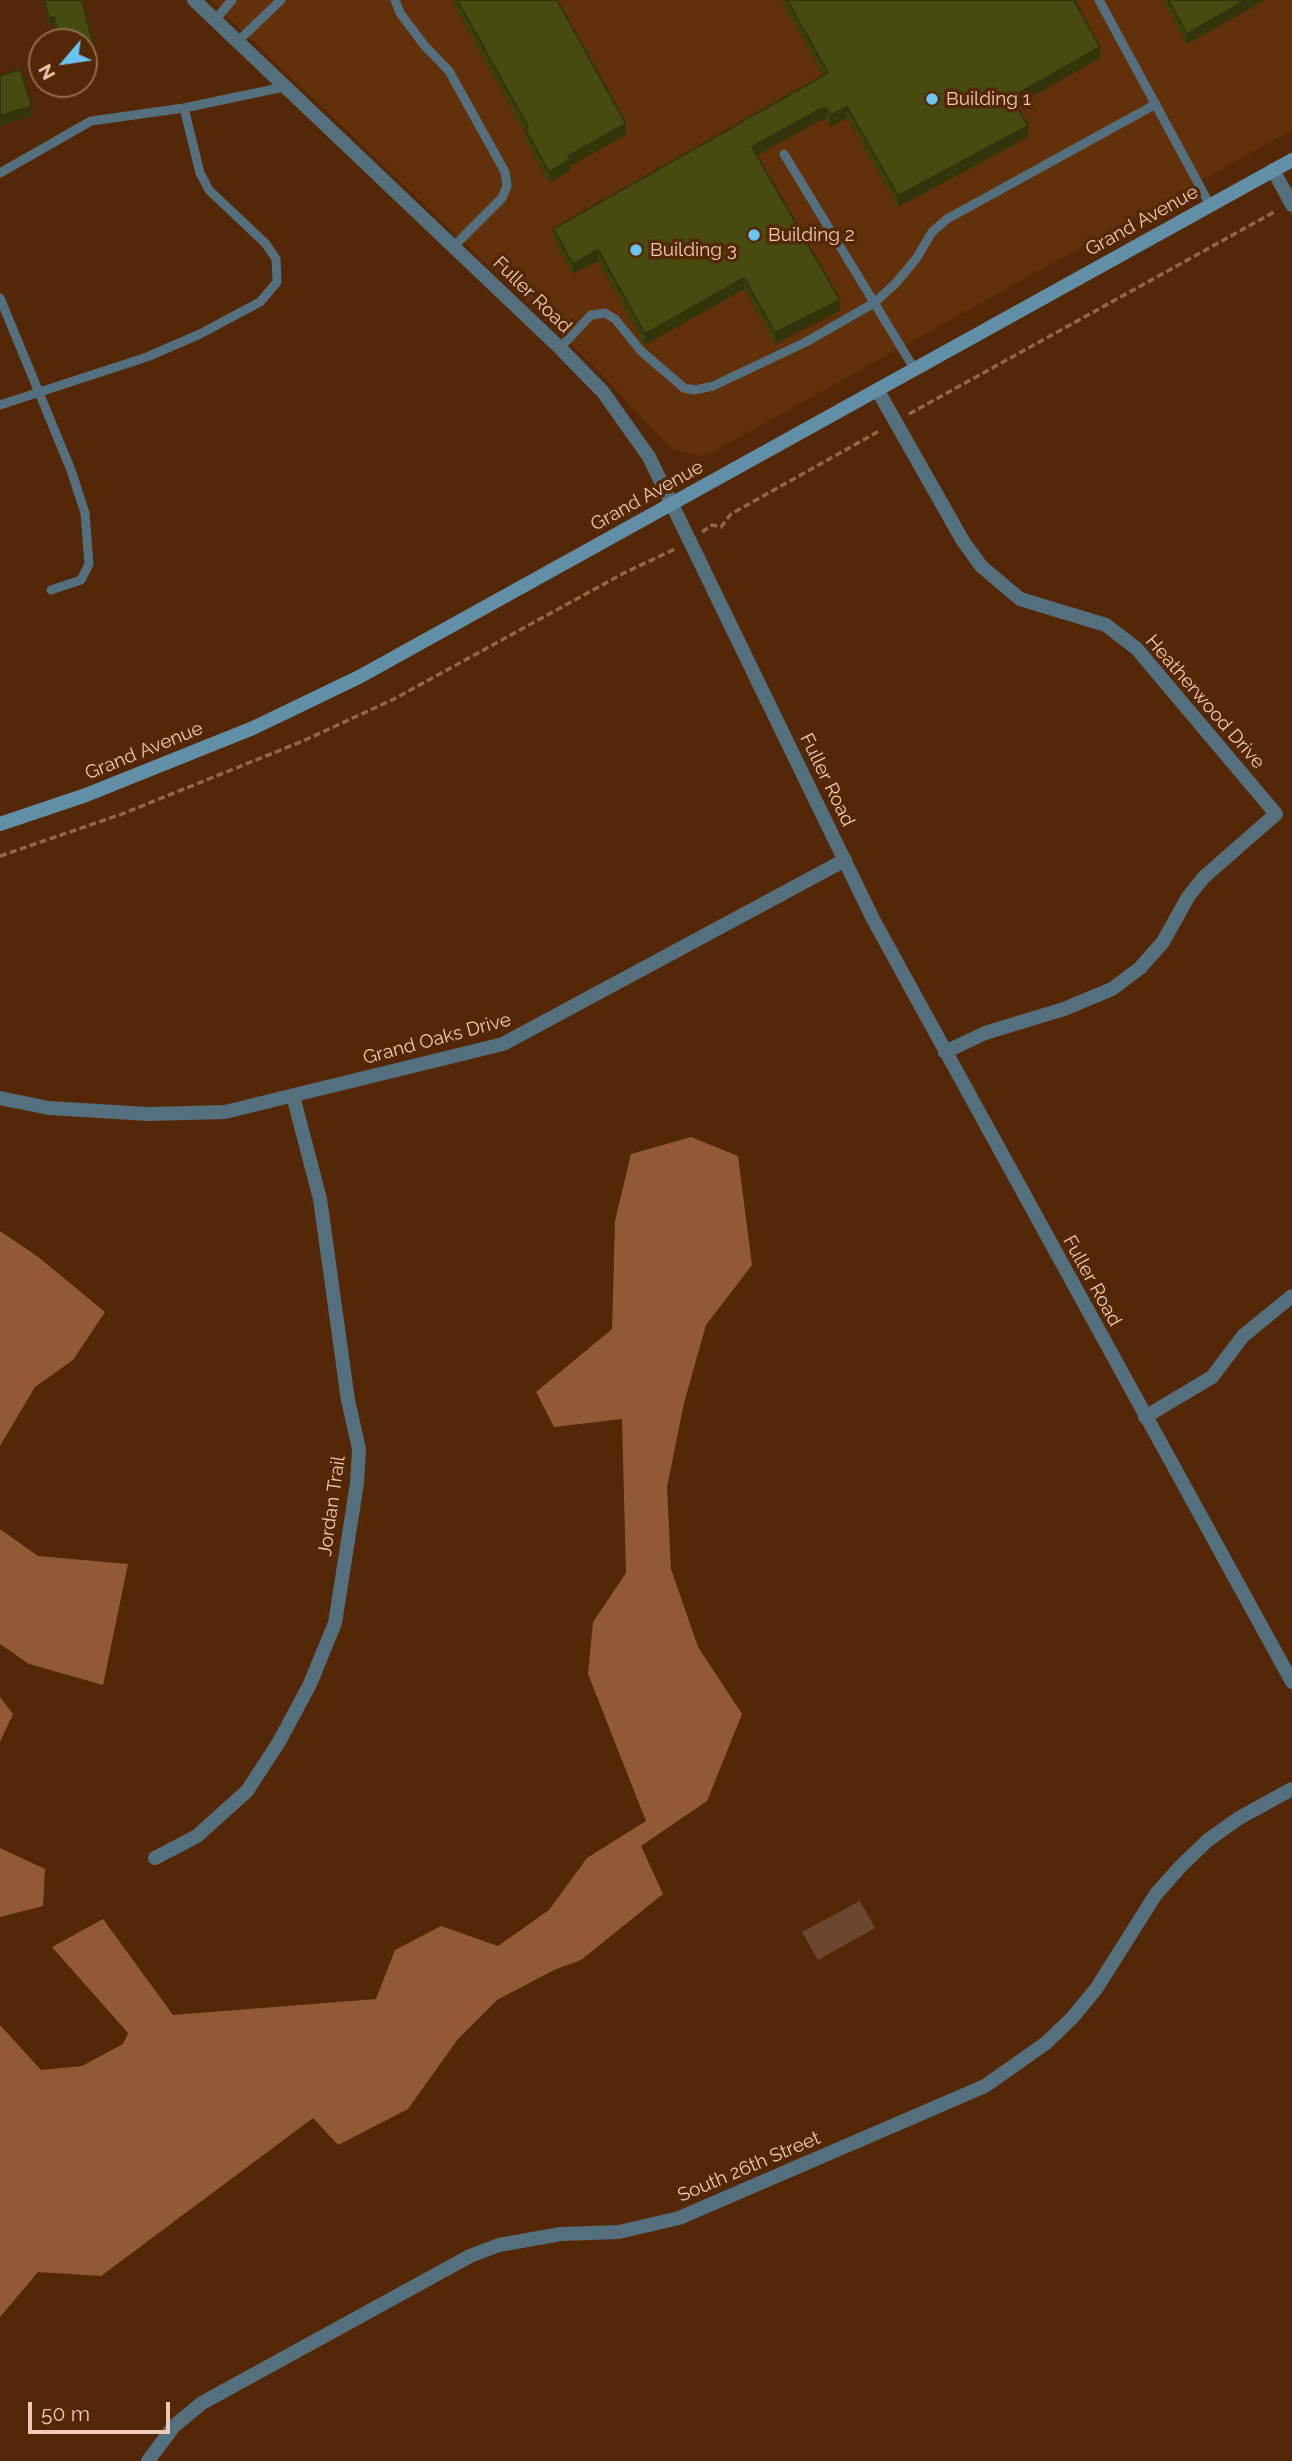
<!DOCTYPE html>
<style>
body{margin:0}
#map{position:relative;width:1292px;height:2461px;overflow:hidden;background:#542806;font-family:Raleway,sans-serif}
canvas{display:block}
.north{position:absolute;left:28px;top:28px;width:70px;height:70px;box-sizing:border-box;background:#542806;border:2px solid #91694c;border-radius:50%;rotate:241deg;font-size:19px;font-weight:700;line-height:28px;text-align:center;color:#edcab5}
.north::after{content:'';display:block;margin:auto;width:24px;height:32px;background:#6ac3f1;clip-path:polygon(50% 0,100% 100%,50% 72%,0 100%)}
.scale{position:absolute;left:28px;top:2402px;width:142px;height:32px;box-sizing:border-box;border:4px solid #edcab5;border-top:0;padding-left:9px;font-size:21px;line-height:24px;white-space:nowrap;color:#edcab5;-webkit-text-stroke:5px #542806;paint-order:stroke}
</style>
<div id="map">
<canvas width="1292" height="2461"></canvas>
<div class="north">N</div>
<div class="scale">50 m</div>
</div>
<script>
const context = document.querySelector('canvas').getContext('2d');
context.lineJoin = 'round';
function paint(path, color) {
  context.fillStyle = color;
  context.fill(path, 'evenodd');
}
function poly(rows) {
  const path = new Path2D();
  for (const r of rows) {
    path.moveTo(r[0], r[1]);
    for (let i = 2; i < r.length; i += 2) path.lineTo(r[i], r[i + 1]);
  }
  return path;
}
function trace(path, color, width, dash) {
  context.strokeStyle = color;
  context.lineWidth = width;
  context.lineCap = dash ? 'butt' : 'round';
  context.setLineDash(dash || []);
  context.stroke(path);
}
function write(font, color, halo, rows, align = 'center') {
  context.font = font + ' Raleway,sans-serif';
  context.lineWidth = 7;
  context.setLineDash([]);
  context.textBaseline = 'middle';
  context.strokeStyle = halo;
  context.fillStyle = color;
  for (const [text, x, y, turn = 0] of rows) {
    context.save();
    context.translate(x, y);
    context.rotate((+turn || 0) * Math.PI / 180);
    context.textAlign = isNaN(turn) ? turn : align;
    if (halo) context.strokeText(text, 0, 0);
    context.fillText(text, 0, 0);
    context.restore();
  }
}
paint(poly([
 [210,0,1292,0,1292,130,713,452,699,456,673,449,659,437,600,372]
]), '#623009');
paint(poly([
 [860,1901,875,1928,818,1960,802,1932]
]), '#6b4730');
paint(poly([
 [691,1137,738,1156,752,1265,706,1325,684,1403,667,1487,671,1569,698,1647,742,1714,707,1801,641,1846,663,1894,581,1960,554,1970,497,2000,458,2039,408,2109,338,2145,313,2118,101,2276,38,2272,0,2317,0,2025,41,2070,82,2066,123,2044,128,2033,52,1947,103,1919,173,2015,376,1999,395,1950,441,1926,498,1946,549,1910,587,1858,646,1821,588,1674,593,1622,626,1573,622,1419,554,1427,536,1392,612,1329,615,1221,631,1154],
 [0,1231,37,1256,105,1312,73,1360,35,1387,0,1446],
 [0,1529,38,1556,128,1564,103,1685,29,1664,0,1644],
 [0,1697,13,1714,0,1742],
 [0,1848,45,1869,43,1906,0,1917]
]), '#915934');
trace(poly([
 [909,414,1276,211],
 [702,532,712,525,721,527,731,514,881,430],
 [0,856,122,814,303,741,394,699,624,573,675,549]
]), '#90674b', 3.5, [7, 3.5]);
trace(poly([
 [395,0,400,13,424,45,449,71,505,172,507,186,502,198,453,247],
 [1099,0,1210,205],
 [215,20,232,0],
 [237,42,281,0],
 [784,154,915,370],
 [0,173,91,121,184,108,284,87],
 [0,298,71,470,85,513,89,564,81,580,51,590],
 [560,348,591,315,605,313,615,319,641,351,684,388,695,390,713,386,806,342,874,303,895,284,916,259,932,232,947,219,1156,104],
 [0,405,147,357,200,334,260,302,277,282,276,259,266,244,209,190,200,173,184,108]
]), '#54707f', 9);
trace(poly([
 [1273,170,1292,205],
 [878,391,963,541,981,566,1020,599,1106,625,1137,649,1276,814,1204,877,1188,897,1163,942,1140,968,1112,989,1064,1009,985,1033,945,1052],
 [0,1098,49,1108,148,1114,225,1112,503,1044,845,860],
 [1145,1417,1212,1377,1243,1336,1292,1296],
 [155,1858,197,1836,247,1791,279,1742,310,1684,335,1623,357,1483,359,1449,348,1400,320,1199,293,1096],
 [148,2461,174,2426,202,2403,470,2256,499,2245,561,2234,619,2232,679,2218,985,2086,1046,2043,1072,2018,1096,1989,1156,1894,1181,1866,1208,1840,1239,1818,1292,1789]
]), '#54707f', 14);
trace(poly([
 [194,0,560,348,603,392,649,457,873,919,1292,1682]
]), '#54707f', 14);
trace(poly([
 [0,824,86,795,253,728,359,677,1292,160]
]), '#628fa8', 14);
paint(poly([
 [44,0,82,0,93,50,84,42,58,42,54,24,49,26,44,5],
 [451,0,557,0,626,135,570,166,570,171,549,183,525,140,525,133],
 [781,0,1074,0,1100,58,1016,105,1028,137,898,207,847,118,830,127,826,119,819,121,756,156,840,311,775,344,744,289,645,345,598,261,573,274,553,239,553,229,823,75],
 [1162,0,1265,0,1187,44]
]), '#3d400e');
paint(poly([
 [1246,0,1265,0,1187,44,1187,34],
 [54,17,54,24,49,26,49,18],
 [93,43,93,50,84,52,84,45],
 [1100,47,1100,58,1012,108,1012,97],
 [32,106,32,116,0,126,0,116],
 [847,107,847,118,830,127,830,116],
 [826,108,826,119,819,121,752,158,752,147,819,110],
 [626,124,626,135,570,166,570,171,549,183,549,172,568,156],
 [1028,126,1028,137,898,207,898,196],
 [598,250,598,261,573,274,573,264],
 [744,278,744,289,645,345,645,334],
 [840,300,840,311,775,344,775,333]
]), '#32340b');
const building = poly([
 [44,0,82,0,93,43,84,45,84,42,60,42,54,17,49,18,44,0],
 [457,0,557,0,626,124,568,156,570,160,549,172,525,129,528,127,457,0],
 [787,0,1074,0,1100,47,1012,97,1028,126,898,196,847,107,830,116,826,108,819,110,752,147,840,300,775,333,744,278,645,334,598,250,573,264,553,229,828,73,787,0],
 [1168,0,1246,0,1187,34,1168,0],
 [20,69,32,106,0,116,0,76,20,69]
]);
paint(building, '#474b10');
trace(building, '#32340b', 2);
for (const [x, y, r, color] of [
 [932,99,7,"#6ac3f1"],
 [754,235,7,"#6ac3f1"],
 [636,250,7,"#6ac3f1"]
]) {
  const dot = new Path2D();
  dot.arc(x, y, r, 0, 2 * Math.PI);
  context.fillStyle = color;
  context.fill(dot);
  trace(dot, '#542806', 2.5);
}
write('19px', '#edcab5', '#542806', [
 ["Building 1",946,99],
 ["Building 2",768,235],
 ["Building 3",650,250]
], 'left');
write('19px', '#edcab5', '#542806', [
 ["Grand Avenue",1142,221,-29],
 ["Fuller Road",532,295,44],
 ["Grand Avenue",647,496,-29],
 ["Heatherwood Drive",1205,702,49],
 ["Grand Avenue",144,751,-22],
 ["Fuller Road",827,780,64],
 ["Grand Oaks Drive",437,1039,-15],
 ["Fuller Road",1092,1281,61],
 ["Jordan Trail",332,1506,-82],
 ["South 26th Street",749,2167,-23]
]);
</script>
